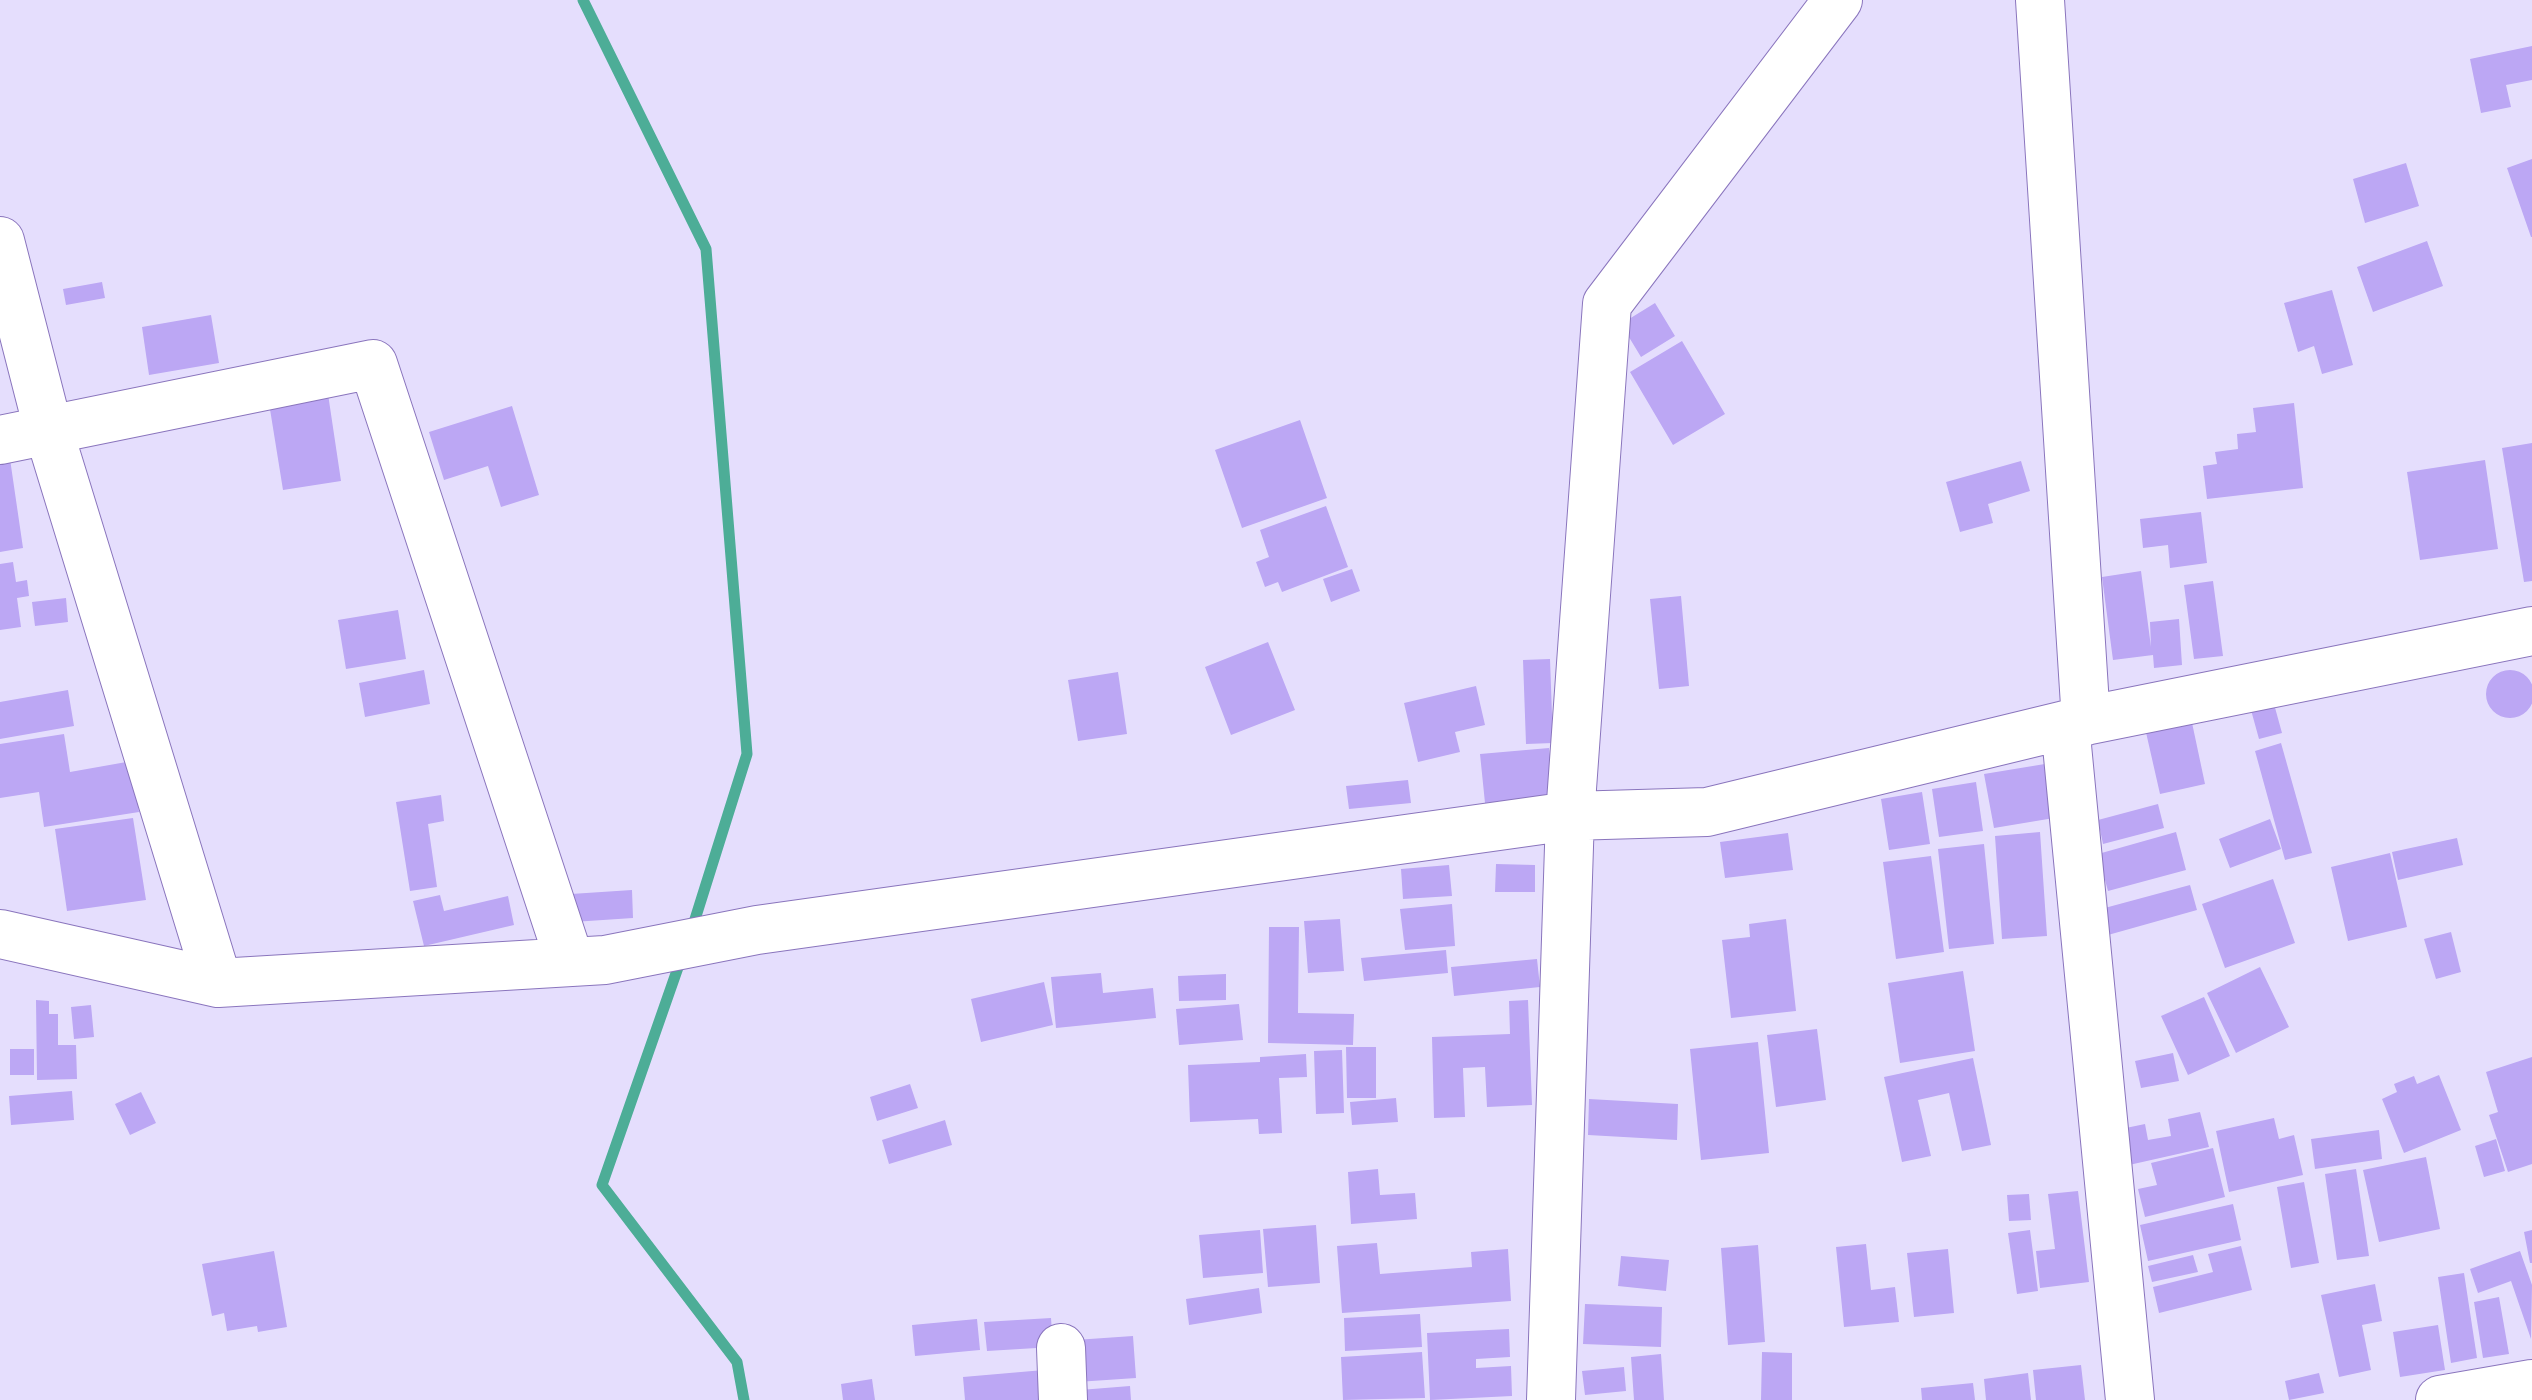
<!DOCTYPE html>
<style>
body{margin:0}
canvas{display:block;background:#e5defd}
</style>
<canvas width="2532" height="1400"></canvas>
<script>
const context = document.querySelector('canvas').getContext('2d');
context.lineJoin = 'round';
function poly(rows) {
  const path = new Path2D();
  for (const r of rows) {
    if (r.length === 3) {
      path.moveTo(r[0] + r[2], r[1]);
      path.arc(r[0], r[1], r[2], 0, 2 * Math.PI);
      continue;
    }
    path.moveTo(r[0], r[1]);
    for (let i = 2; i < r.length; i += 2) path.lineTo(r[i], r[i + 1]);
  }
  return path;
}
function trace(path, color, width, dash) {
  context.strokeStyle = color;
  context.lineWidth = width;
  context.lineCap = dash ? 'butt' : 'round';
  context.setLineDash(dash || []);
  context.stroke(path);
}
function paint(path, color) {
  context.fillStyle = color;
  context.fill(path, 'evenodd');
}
trace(poly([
 [583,0,706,249,747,754,691,932],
 [681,959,602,1185,737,1362,744,1400]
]), '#4dad97', 11);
paint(poly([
 [2532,46,2532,80,2506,85,2511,107,2481,113,2470,59],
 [2532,159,2532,237,2531,237,2507,168],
 [2406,163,2419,206,2365,223,2353,179],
 [2427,241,2443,286,2373,312,2357,267],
 [102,282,105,298,66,305,63,289],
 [2332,290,2353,365,2322,374,2314,346,2298,352,2284,303],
 [1655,303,1675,336,1641,357,1621,324],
 [211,315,219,363,149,375,142,327],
 [1682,341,1725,414,1673,445,1630,372],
 [328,394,341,481,283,490,269,403],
 [2294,403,2303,488,2207,499,2203,466,2217,464,2215,452,2238,449,2237,434,2256,432,2253,408],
 [512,406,539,495,501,507,488,466,444,480,429,432],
 [1300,420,1327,498,1242,528,1215,450],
 [2532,443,2532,581,2524,582,2502,448],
 [10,459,23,548,0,552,0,461],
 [2485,460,2498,549,2420,560,2407,472],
 [2021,461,2030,491,1988,504,1993,523,1960,532,1946,482],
 [1326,506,1348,567,1282,592,1278,582,1265,587,1256,562,1269,557,1260,530],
 [2201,512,2207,563,2170,568,2168,545,2143,548,2140,519],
 [13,562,16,582,27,580,29,596,17,598,21,627,0,630,0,564],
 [1352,569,1360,591,1331,602,1323,579],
 [2141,571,2151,647,2150,622,2179,619,2182,665,2154,668,2153,655,2113,660,2102,577],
 [2213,581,2223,656,2194,659,2184,585],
 [1681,596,1689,686,1659,689,1650,599],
 [66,598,68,622,35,626,32,602],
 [398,610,406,659,346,669,338,620],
 [1268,642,1295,710,1231,735,1205,667],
 [1550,659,1553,743,1526,744,1523,660],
 [2510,694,24],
 [424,670,430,704,365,717,359,683],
 [1118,672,1127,734,1078,741,1068,680],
 [1476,686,1485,725,1455,732,1460,752,1418,762,1404,703],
 [68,690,74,726,0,739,0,702],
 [2274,704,2282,733,2259,739,2251,710],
 [2191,718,2205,784,2160,794,2145,728],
 [64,734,70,772,132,761,139,812,44,827,39,792,0,798,0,744],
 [2281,743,2312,853,2285,860,2255,751],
 [1549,748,1554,796,1485,803,1480,754],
 [2057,762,2066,816,1994,828,1984,774],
 [1408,780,1411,803,1349,809,1346,786],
 [1976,782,1983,831,1939,837,1932,789],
 [1922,792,1930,844,1889,850,1881,799],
 [441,795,444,821,428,824,437,887,410,891,396,802],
 [2158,804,2164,828,2103,844,2098,820],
 [133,818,146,900,67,911,55,829],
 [2270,819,2281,849,2230,868,2219,839],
 [2040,832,2047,936,2002,939,1995,836],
 [2176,832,2186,870,2108,891,2098,854],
 [1788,833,1793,870,1725,878,1720,842],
 [2457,838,2463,865,2398,880,2392,852],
 [1984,844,1994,944,1949,949,1938,849],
 [2390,853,2407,927,2348,941,2331,867],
 [1931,856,1944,952,1896,959,1883,862],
 [1496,864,1535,865,1535,892,1495,892],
 [1449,865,1452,896,1403,899,1401,869],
 [2273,879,2295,943,2225,968,2202,904],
 [2190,885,2197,910,2108,935,2101,909],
 [632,890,633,918,573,922,571,894],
 [440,895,444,911,508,896,514,925,424,946,413,901],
 [1452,904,1455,946,1405,950,1400,909],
 [1340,919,1344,971,1308,973,1304,921],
 [1786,919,1796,1011,1731,1018,1722,940,1750,937,1749,924],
 [1269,927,1299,927,1298,1013,1354,1014,1353,1045,1268,1043],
 [2451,932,2461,972,2436,979,2424,939],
 [1446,950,1448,973,1364,981,1361,958],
 [1537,959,1540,987,1454,996,1451,967],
 [2260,967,2289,1027,2236,1053,2207,993],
 [1963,971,1975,1051,1900,1063,1888,983],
 [1101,973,1103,993,1153,988,1156,1018,1056,1028,1051,977],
 [1226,974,1226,1000,1179,1001,1178,976],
 [1044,982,1053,1025,981,1042,971,999],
 [2204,997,2230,1056,2188,1075,2161,1016],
 [36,1000,49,1001,49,1014,58,1014,58,1045,76,1045,77,1079,37,1080],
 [1528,1000,1532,1105,1487,1107,1485,1067,1463,1068,1465,1117,1434,1118,1432,1037,1510,1034,1509,1001],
 [1239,1004,1243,1040,1179,1045,1176,1009],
 [91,1005,94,1037,74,1039,71,1007],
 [1817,1029,1826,1100,1776,1107,1767,1035],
 [1758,1042,1769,1153,1701,1160,1690,1049],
 [1346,1047,1376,1047,1376,1098,1347,1098],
 [10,1049,34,1049,34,1075,10,1075],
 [1342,1050,1344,1113,1316,1114,1314,1051],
 [2173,1053,2179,1081,2141,1088,2135,1061],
 [1306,1054,1307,1077,1279,1078,1282,1133,1259,1134,1258,1119,1190,1122,1188,1065,1260,1062,1260,1057],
 [2532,1057,2532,1164,2508,1172,2489,1115,2498,1112,2486,1072],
 [1973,1058,1991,1145,1962,1151,1949,1093,1918,1100,1931,1156,1902,1162,1884,1077],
 [2439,1075,2461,1130,2404,1153,2382,1099,2397,1092,2394,1084,2414,1076,2417,1084],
 [910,1084,918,1108,877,1121,870,1097],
 [72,1091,74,1120,11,1125,9,1096],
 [141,1092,156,1123,130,1135,115,1104],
 [1396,1098,1398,1122,1352,1125,1350,1102],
 [1589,1099,1678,1104,1677,1140,1588,1135],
 [2200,1112,2209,1147,2129,1165,2121,1129,2145,1124,2148,1140,2171,1136,2168,1119],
 [2274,1118,2279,1139,2294,1135,2303,1175,2229,1192,2216,1131],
 [945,1120,952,1145,889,1164,882,1140],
 [2379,1130,2382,1159,2315,1169,2311,1139],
 [2496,1139,2505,1171,2484,1177,2475,1146],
 [2213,1148,2225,1197,2145,1217,2138,1189,2157,1185,2151,1163],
 [2426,1157,2440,1229,2379,1242,2363,1170],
 [1378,1169,1380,1195,1415,1193,1417,1219,1351,1224,1348,1172],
 [2356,1169,2369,1256,2337,1260,2325,1174],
 [2304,1182,2319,1263,2291,1268,2277,1187],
 [2078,1191,2089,1282,2040,1288,2036,1251,2055,1249,2048,1194],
 [2029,1194,2031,1220,2009,1221,2007,1195],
 [2233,1204,2241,1240,2148,1261,2140,1225],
 [1316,1225,1320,1283,1268,1287,1263,1229],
 [1260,1230,1263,1273,1203,1278,1199,1235],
 [2030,1230,2038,1291,2017,1294,2008,1233],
 [2532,1230,2532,1263,2530,1263,2524,1232],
 [1377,1243,1380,1274,1472,1267,1471,1252,1508,1249,1511,1301,1342,1313,1337,1246],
 [1866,1244,1871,1290,1895,1287,1899,1322,1844,1327,1836,1247],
 [1758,1245,1765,1342,1728,1345,1721,1248],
 [2241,1246,2252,1290,2159,1313,2153,1287,2213,1272,2208,1254],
 [1948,1249,1954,1313,1914,1317,1907,1253],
 [274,1251,287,1327,258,1332,257,1326,227,1331,224,1313,212,1316,202,1264],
 [2520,1251,2532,1285,2531,1339,2511,1281,2478,1293,2470,1269],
 [2193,1255,2198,1272,2152,1282,2148,1266],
 [1621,1256,1669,1260,1666,1291,1618,1286],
 [2464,1273,2477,1358,2451,1363,2438,1277],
 [2375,1284,2382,1321,2362,1325,2371,1370,2339,1377,2321,1295],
 [1259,1288,1262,1313,1189,1325,1186,1299],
 [2499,1297,2509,1354,2483,1358,2474,1302],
 [1585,1304,1662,1307,1661,1347,1583,1344],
 [1420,1314,1422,1347,1345,1351,1344,1318],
 [1051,1318,1053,1347,987,1351,984,1322],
 [977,1319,980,1350,915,1356,912,1325],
 [2438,1325,2445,1370,2400,1377,2393,1332],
 [1509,1329,1510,1357,1476,1359,1476,1368,1511,1366,1512,1396,1430,1400,1427,1333],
 [1133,1336,1136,1378,1077,1382,1075,1340],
 [1422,1352,1425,1398,1343,1400,1341,1357],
 [1762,1352,1792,1353,1792,1400,1761,1400],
 [1661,1354,1664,1400,1634,1400,1631,1357],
 [2081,1365,2085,1400,2036,1400,2033,1370],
 [1624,1367,1626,1391,1585,1395,1582,1371],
 [1044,1370,1046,1400,965,1400,963,1377],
 [2028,1373,2031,1400,1986,1400,1984,1379],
 [2319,1373,2324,1393,2289,1400,2285,1381],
 [872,1379,875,1400,843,1400,841,1384],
 [1973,1383,1975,1400,1922,1400,1921,1388],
 [1130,1386,1131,1400,1080,1400,1080,1390]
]), '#bca7f4');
const minor = poly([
 [2040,0,2086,721],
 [0,241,49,432,218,983],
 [0,440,373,364,570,962],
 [2065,725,2130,1400],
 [0,934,218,983,605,960,757,930,1570,816,1707,812,2065,725,2532,631],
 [1061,1348,1063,1400],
 [1551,1400,1570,816,1607,304,1838,0],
 [2440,1400,2532,1384]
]);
trace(minor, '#8a75bd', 50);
trace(minor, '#fff', 48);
</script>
